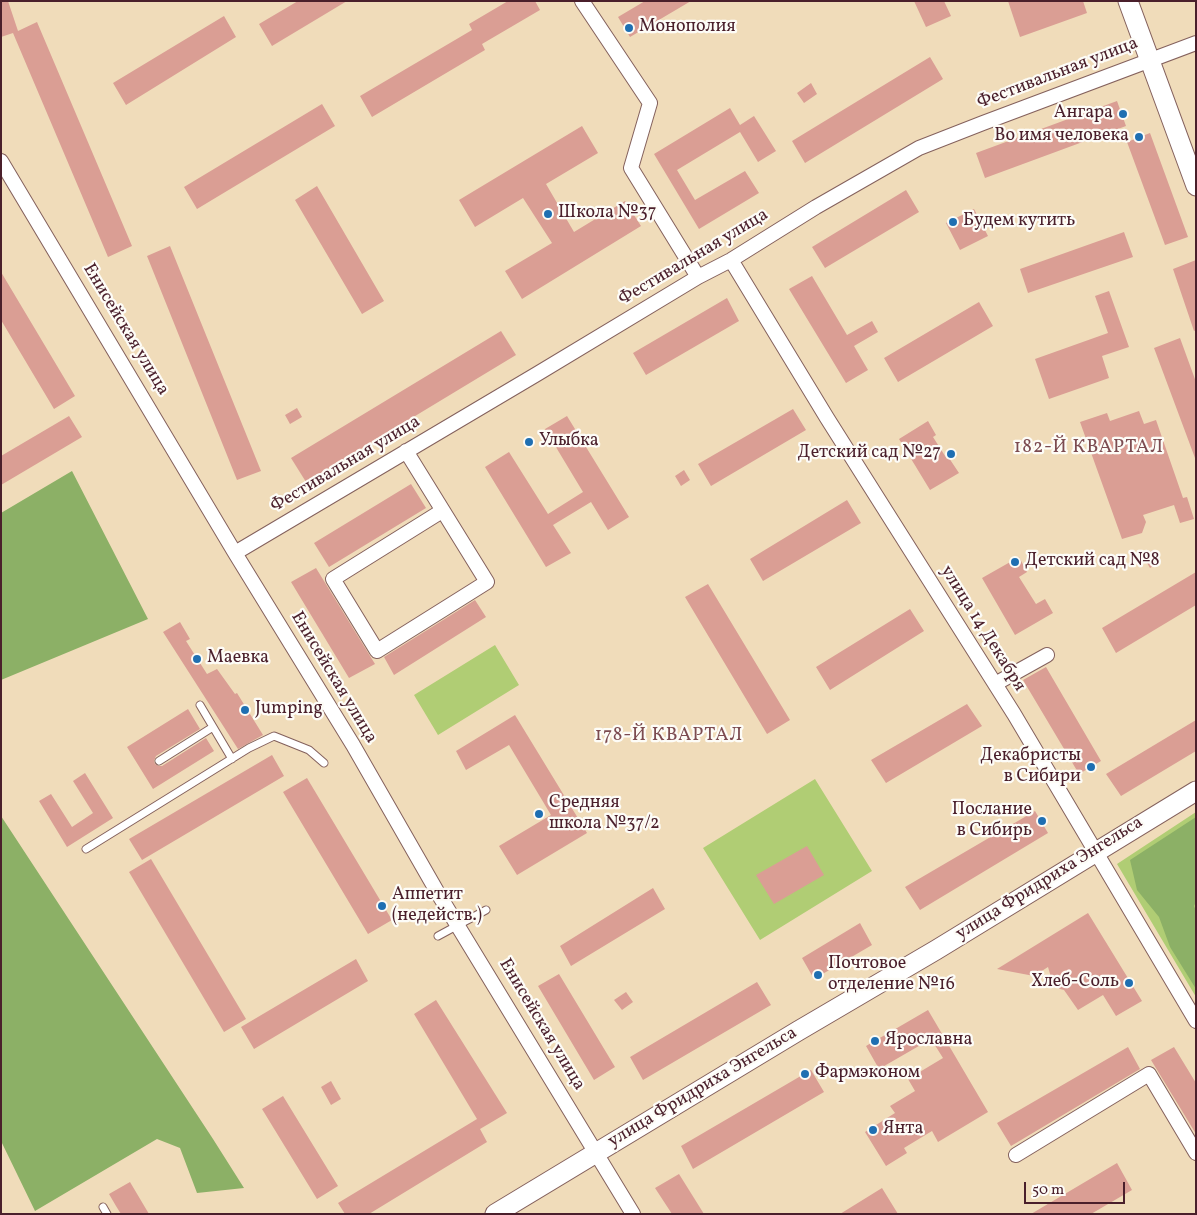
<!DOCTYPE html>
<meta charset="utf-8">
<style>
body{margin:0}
#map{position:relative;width:1197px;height:1215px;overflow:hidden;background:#f0dcba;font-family:Vollkorn,serif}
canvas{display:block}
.frame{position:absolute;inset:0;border:2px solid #4a1f2b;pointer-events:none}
.scale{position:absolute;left:1024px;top:1182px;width:101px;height:22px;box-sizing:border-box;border:2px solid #4a1f2b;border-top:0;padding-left:6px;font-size:15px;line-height:18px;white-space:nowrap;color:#4a1f2b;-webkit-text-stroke:4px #fdfcf7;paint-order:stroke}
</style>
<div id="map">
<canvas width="1197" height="1215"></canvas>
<div class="frame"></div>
<div class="scale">50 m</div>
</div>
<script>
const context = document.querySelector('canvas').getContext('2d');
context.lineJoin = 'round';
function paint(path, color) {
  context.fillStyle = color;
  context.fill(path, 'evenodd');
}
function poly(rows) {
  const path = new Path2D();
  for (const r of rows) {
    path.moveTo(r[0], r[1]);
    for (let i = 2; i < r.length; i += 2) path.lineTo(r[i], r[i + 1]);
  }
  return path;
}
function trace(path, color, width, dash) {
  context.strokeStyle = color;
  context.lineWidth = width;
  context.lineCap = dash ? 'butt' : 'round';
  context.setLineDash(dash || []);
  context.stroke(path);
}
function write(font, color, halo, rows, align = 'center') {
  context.font = font + ' Vollkorn,serif';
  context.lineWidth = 4.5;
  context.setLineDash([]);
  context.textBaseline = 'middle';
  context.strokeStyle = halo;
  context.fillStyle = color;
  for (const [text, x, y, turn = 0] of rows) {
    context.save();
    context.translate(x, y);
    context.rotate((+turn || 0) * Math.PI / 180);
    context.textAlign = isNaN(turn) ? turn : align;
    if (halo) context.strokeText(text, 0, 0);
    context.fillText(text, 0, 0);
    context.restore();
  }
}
paint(poly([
 [495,645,519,685,438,735,414,695],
 [815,779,872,871,760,940,703,848],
 [1196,812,1196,997,1117,864]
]), '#b0cd74');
paint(poly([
 [72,471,148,619,1,680,1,513],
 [1,816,213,1139,244,1188,197,1193,180,1148,157,1139,35,1211,1,1141],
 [1196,817,1196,902,1194,906,1196,911,1196,989,1170,947,1159,917,1137,890,1130,860]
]), '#8cb066');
paint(poly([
 [1,1,8,1,18,31,37,22,132,246,108,257,13,33,1,37],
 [298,1,347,1,272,46,259,24],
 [508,1,535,1,540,10,482,44,485,50,372,117,360,96,472,30,469,24],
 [645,1,691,1,630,37,618,17],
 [914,1,944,1,951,16,926,27],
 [1008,1,1083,1,1087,13,1020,37],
 [224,16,236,37,126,105,113,83],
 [930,57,943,79,805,163,792,141],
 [811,83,817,94,804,103,797,93],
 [1117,101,1126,126,985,178,976,153],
 [322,104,335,126,197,209,184,187],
 [730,108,740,125,754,116,776,151,758,162,740,132,677,170,695,200,745,171,759,193,699,229,654,154],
 [582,126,598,153,546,184,574,232,625,201,641,226,522,299,505,271,552,243,523,198,475,227,459,200],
 [1150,133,1188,237,1165,245,1127,142],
 [317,186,384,301,362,314,295,200],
 [906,190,919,212,825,268,812,247],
 [974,209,988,236,960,250,946,223],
 [1124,232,1133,257,1028,293,1020,269],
 [170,246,261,471,237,480,147,256],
 [1196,260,1196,330,1194,331,1173,269],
 [1,272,75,396,54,409,1,320],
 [812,276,847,335,872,321,878,332,854,346,868,370,846,383,789,289],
 [1109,291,1129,347,1102,356,1109,378,1049,399,1035,359,1108,333,1095,296],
 [727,298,739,321,646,375,633,353],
 [979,302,993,326,898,382,884,358],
 [501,331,516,355,306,482,291,458],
 [1180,338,1196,382,1195,458,1154,348],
 [297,408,302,417,290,424,285,415],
 [793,409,806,430,711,486,698,464],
 [1139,411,1144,424,1156,420,1183,498,1187,497,1194,519,1180,523,1174,505,1143,515,1146,522,1142,533,1122,539,1080,422,1107,413,1110,421],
 [69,416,82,437,1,485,1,456],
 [567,416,629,517,608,530,591,502,553,525,571,553,546,567,485,467,509,452,548,514,583,492,545,429],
 [928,421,936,435,933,437,947,459,949,458,959,473,930,490,899,439],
 [684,470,690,480,681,486,675,476],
 [411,484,426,508,329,567,314,543],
 [847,500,861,523,763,581,750,559],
 [1153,550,1160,562,1150,568,1143,556],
 [1019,557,1027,572,1019,577,1036,604,1045,599,1053,613,1015,635,982,578],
 [316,568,375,664,349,678,291,582],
 [1196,572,1196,605,1116,653,1102,628],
 [708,584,790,720,767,734,685,597],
 [475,600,486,617,394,675,384,657],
 [910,609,924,631,830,690,816,667],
 [180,622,190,639,186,641,207,674,217,669,235,694,237,693,263,735,238,749,163,632],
 [1046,667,1101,761,1079,774,1023,680],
 [967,704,982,726,886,783,871,760],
 [188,709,200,729,156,756,154,761,155,764,159,766,162,766,206,738,214,751,153,789,127,747],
 [515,715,587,833,517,875,499,846,551,815,509,745,466,770,456,751],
 [1196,720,1196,751,1121,796,1106,774],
 [272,755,284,776,142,860,129,839],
 [85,773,113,818,67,847,39,801,51,794,72,827,93,813,73,781],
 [307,778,392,920,368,934,283,792],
 [1035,811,1048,833,920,910,905,887],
 [807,846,824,875,774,904,756,875],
 [151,859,246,1019,224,1032,129,872],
 [653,888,665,909,571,966,560,946],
 [1088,913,1142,1001,1116,1016,1103,995,1078,1010,1064,990,1060,989,1053,984,1048,967,1034,976,997,969],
 [860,923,872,945,814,979,802,958],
 [356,959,368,981,254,1049,241,1027],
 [559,974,615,1067,594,1080,538,986],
 [757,982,771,1005,643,1080,630,1057],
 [626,992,633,1002,622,1010,614,1000],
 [436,1000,507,1113,480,1129,487,1142,369,1214,345,1214,338,1203,477,1119,414,1014],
 [928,1010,988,1112,938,1142,932,1131,904,1148,907,1153,886,1166,865,1132,895,1113,890,1106,915,1091,908,1079,943,1058,931,1039,879,1069,866,1046],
 [1128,1047,1140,1069,1011,1146,997,1123],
 [1174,1047,1196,1083,1196,1134,1151,1060],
 [811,1070,824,1092,693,1169,681,1146],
 [331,1081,341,1099,331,1105,321,1087],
 [283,1096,338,1186,317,1199,262,1109],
 [1117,1163,1132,1190,1091,1214,1031,1214],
 [679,1174,704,1214,672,1214,655,1188],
 [130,1182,149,1214,121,1214,116,1206,109,1194],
 [882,1188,898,1214,840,1214]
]), '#da9e94');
const lane = poly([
 [200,705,232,759],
 [159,761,213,727],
 [86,849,249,748,274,736,309,750,324,763],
 [438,936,486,910],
 [103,1207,107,1214]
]);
const street = poly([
 [582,1,650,103,631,168,698,277],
 [1,161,235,553,353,745,439,895,633,1214],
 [731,260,827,418,1014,714,1196,1021],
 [406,451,487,582,377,651,333,579,442,511],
 [235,553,537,374,698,277,731,260,816,207,919,148,983,123,1196,43],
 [995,684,1047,655],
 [1016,1155,1149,1074,1196,1153]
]);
const secondary = poly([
 [1128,1,1196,186],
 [495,1214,798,1031,936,950,1196,791]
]);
trace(lane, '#84615d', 9);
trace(street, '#84615d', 16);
trace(secondary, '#84615d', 21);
trace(lane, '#fff', 7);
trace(street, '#fff', 14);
trace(secondary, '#fff', 19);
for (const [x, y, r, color] of [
 [629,28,5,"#1f6fb2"],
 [1123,114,5,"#1f6fb2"],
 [1139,137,5,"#1f6fb2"],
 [548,214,5,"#1f6fb2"],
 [953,222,5,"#1f6fb2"],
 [529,442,5,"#1f6fb2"],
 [951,454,5,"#1f6fb2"],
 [1015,562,5,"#1f6fb2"],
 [197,659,5,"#1f6fb2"],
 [245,710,5,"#1f6fb2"],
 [1091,767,5,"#1f6fb2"],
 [539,814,5,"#1f6fb2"],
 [1042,821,5,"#1f6fb2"],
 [382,906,5,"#1f6fb2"],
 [818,975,5,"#1f6fb2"],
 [1129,983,5,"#1f6fb2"],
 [875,1041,5,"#1f6fb2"],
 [805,1074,5,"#1f6fb2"],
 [873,1130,5,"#1f6fb2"]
]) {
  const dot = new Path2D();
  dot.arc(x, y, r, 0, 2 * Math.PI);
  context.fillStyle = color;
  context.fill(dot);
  trace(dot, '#fdfcf7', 2);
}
write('18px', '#4a1f2b', '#fdfcf7', [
 ["Монополия",639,28],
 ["Ангара",1113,114,"right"],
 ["Во имя человека",1129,137,"right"],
 ["Школа №37",558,214],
 ["Будем кутить",963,222],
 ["Улыбка",539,442],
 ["Детский сад №27",941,454,"right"],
 ["Детский сад №8",1025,562],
 ["Маевка",207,659],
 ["Jumping",255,710],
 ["Декабристы",1081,757,"right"],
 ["в Сибири",1081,778,"right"],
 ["Средняя",549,804],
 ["школа №37/2",549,825],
 ["Послание",1032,811,"right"],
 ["в Сибирь",1032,832,"right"],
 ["Аппетит",392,896],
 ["(недейств.)",392,917],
 ["Почтовое",828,965],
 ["отделение №16",828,986],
 ["Хлеб-Соль",1119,983,"right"],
 ["Ярославна",885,1041],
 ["Фармэконом",815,1074],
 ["Янта",883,1130]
], 'left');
write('18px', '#4a1f2b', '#fdfcf7', [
 ["Фестивальная улица",1058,74,-21],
 ["Фестивальная улица",694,258,-31],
 ["Енисейская улица",125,330,59],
 ["Фестивальная улица",346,465,-31],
 ["улица 14 Декабря",982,629,58],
 ["Енисейская улица",333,678,59],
 ["улица Фридриха Энгельса",1050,879,-32],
 ["Енисейская улица",541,1025,59],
 ["улица Фридриха Энгельса",703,1088,-31]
]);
context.letterSpacing = '1px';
write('19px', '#7c4b50', '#fdfcf7', [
 ["182-Й КВАРТАЛ",1089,449],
 ["178-Й КВАРТАЛ",669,737]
]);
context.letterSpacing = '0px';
</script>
